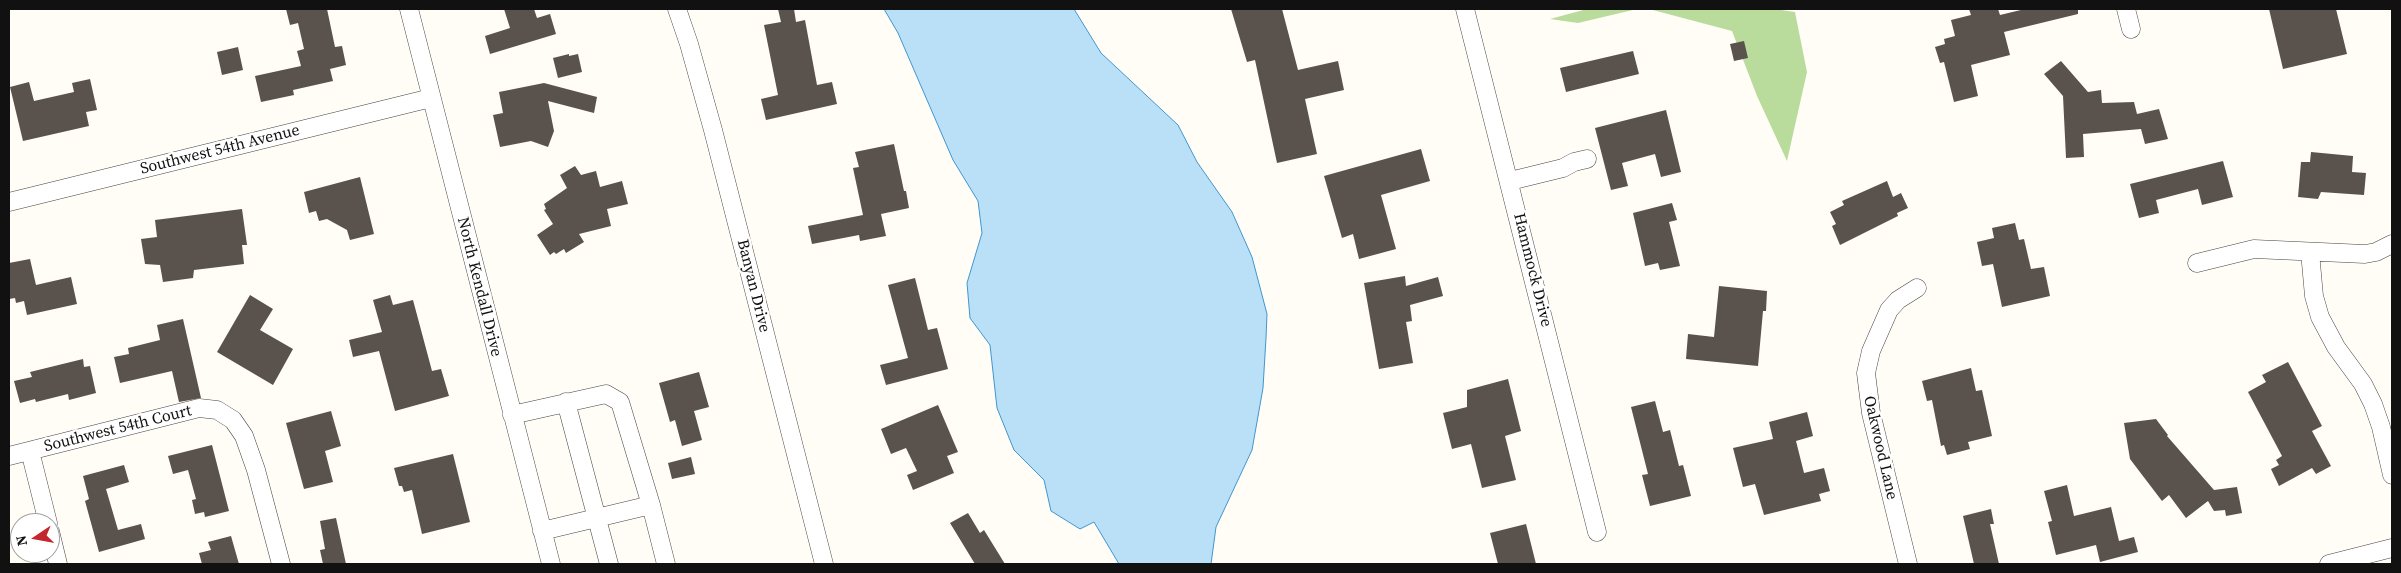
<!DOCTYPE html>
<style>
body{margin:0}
#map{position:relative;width:2401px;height:573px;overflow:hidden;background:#fffdf5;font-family:"Source Serif 4",serif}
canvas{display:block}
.frame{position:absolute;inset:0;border:10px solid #111;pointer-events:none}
.north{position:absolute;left:10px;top:513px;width:50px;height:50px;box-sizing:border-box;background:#fff;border:1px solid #a0a0a0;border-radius:50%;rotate:258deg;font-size:14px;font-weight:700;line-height:20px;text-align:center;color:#111}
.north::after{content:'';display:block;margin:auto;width:18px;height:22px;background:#c4262e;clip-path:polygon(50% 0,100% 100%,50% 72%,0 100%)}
</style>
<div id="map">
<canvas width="2401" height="573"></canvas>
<div class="frame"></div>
<div class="north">N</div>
</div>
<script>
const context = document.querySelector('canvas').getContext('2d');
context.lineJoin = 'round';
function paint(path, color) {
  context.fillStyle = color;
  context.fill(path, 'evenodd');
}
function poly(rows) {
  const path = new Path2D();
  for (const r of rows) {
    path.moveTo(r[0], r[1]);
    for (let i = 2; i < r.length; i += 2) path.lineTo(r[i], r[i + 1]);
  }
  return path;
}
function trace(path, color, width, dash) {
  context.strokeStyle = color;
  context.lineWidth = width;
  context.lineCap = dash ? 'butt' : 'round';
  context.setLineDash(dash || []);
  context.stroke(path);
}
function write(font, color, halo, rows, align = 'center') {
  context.font = font + ' "Source Serif 4",serif';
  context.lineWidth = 5;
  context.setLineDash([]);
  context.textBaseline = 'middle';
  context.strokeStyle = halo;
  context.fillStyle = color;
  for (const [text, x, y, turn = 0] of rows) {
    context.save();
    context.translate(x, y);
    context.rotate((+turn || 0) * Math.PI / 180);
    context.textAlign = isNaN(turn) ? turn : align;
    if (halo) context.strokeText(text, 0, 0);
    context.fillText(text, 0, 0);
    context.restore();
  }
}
paint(poly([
 [1587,9,1637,9,1578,23,1550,19],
 [1649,9,1774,9,1795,12,1807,72,1787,161,1757,96,1732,31]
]), '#b9dc9c');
const water = poly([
 [884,9,1074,9,1101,53,1178,125,1197,162,1232,212,1252,257,1267,314,1266,338,1263,388,1252,450,1216,527,1211,564,1119,564,1094,522,1080,529,1051,511,1044,480,1014,450,997,408,990,345,970,318,967,283,982,233,978,201,953,160,898,33,884,9]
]);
paint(water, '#b9e0f7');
trace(water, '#3f96cf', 1);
paint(poly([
 [286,9,327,9,335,47,342,46,346,65,330,69,333,81,293,90,294,95,261,102,255,76,301,66,297,51,304,49,298,23,290,25],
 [504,9,534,9,537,18,550,14,556,34,490,54,485,36,510,28],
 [778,9,794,9,796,22,805,20,817,85,832,82,837,104,766,120,761,99,778,95,764,25,781,22],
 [1231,9,1282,9,1298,70,1338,61,1344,90,1305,99,1317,154,1277,163,1255,60,1247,62],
 [1969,9,1998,9,2000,15,2025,9,2078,9,2078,14,2004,32,2010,55,1971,65,1978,96,1954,102,1944,62,1940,63,1935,47,1945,44,1944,39,1955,36,1951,20,1971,15],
 [2269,9,2336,9,2347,54,2283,69],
 [1744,41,1748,58,1734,61,1730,44],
 [238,47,243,70,222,75,217,52],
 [1633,51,1639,74,1566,92,1560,68],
 [569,54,569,56,578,54,582,72,558,78,553,58],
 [2061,61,2088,92,2101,90,2102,103,2134,102,2137,114,2159,109,2168,139,2145,144,2141,129,2083,134,2084,157,2066,158,2063,96,2044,74],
 [90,79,97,110,86,112,89,126,23,141,10,87,29,82,34,101,74,92,72,83],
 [544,83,597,97,594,113,548,101,554,131,548,147,531,141,500,147,493,115,503,113,499,92],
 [1666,110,1681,172,1661,177,1655,154,1622,163,1628,186,1611,190,1595,128],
 [894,144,904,191,906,191,909,208,881,214,886,236,860,241,859,235,812,244,808,226,863,215,853,168,859,167,855,152],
 [1421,149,1430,181,1381,195,1396,249,1359,259,1353,234,1342,238,1324,176],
 [2311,152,2353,156,2352,172,2366,173,2364,195,2321,192,2318,199,2298,197,2301,162,2310,162],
 [2223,161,2233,197,2202,205,2198,189,2156,200,2159,213,2139,218,2130,184],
 [575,166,581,175,596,171,600,187,622,181,628,204,607,209,611,226,579,234,584,242,566,253,564,249,556,254,554,252,550,255,537,235,553,224,544,210,546,209,544,204,567,188,560,175],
 [360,177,374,234,350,240,347,230,327,219,319,221,316,211,309,213,304,192],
 [1887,181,1893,197,1901,193,1908,208,1897,213,1898,216,1840,245,1832,226,1836,224,1830,212,1844,205,1842,201],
 [1672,203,1677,220,1669,222,1680,266,1660,270,1658,263,1645,266,1633,213],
 [242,209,247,245,242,245,244,264,194,270,193,278,163,282,160,265,145,264,141,239,157,237,155,220],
 [2015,223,2019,240,2024,239,2031,269,2044,267,2050,296,2002,307,1993,264,1982,266,1977,242,1994,238,1992,228],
 [30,259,36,285,71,277,77,304,27,315,24,301,16,303,15,298,9,299,9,263],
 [1405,276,1406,286,1438,277,1443,296,1410,305,1412,321,1406,322,1413,363,1379,369,1364,283],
 [915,278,928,330,937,328,948,369,886,385,880,365,908,358,888,285],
 [1719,286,1767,291,1766,311,1763,311,1758,366,1686,359,1688,334,1714,337],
 [250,295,273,309,260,330,293,349,273,385,217,352],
 [390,295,393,305,413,300,432,371,441,369,449,396,395,411,379,351,353,357,349,340,382,332,373,300],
 [183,319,201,398,179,402,172,371,120,383,114,357,129,354,128,348,160,340,157,325],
 [83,359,84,367,90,366,96,393,69,400,68,394,36,402,35,399,20,403,14,381,32,377,30,372],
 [2288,362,2322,426,2312,431,2331,466,2316,474,2312,468,2279,486,2271,469,2279,465,2276,460,2282,456,2248,392,2266,382,2262,375],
 [1971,368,1976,391,1982,390,1992,436,1968,442,1970,449,1947,455,1944,445,1941,446,1932,400,1927,401,1922,381],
 [699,372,709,407,694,411,702,440,682,446,675,420,670,422,659,383],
 [1508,379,1521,431,1505,436,1516,480,1482,488,1471,444,1452,449,1443,413,1467,407,1467,390],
 [1655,401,1663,432,1670,430,1679,466,1683,465,1691,496,1650,506,1642,475,1648,474,1631,407],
 [938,405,958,452,947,456,954,473,913,490,907,475,917,471,906,448,891,454,881,429],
 [331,411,341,446,325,451,333,482,304,489,286,423],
 [1807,412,1813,436,1796,441,1804,473,1824,468,1830,491,1819,494,1821,501,1764,515,1755,484,1743,487,1733,448,1773,439,1769,422],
 [2156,419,2168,435,2167,436,2214,490,2237,487,2242,513,2226,516,2225,510,2214,511,2208,501,2186,518,2169,495,2162,501,2130,459,2124,423],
 [212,445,229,511,205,517,204,512,195,514,192,500,196,499,188,470,173,474,168,456],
 [453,454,470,522,422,534,412,490,404,492,402,486,399,486,394,468],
 [691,457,695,474,672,479,668,463],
 [124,465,129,482,106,489,118,530,141,524,145,539,99,552,85,501,89,499,83,476],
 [2067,485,2074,516,2111,507,2119,541,2134,537,2138,552,2100,562,2096,545,2056,555,2048,522,2052,521,2044,491],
 [1991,509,1994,524,1990,524,1999,564,1974,564,1963,516],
 [968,513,980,533,984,530,1005,564,975,564,950,523],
 [336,518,346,564,323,564,320,550,325,549,320,521],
 [1526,524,1536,564,1498,564,1490,533],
 [231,536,239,564,202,564,199,553,211,550,208,542]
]), '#5a524d');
const minor = poly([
 [409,9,551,564],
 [677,9,689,44,713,130,824,564],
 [1465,9,1597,532],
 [2126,9,2131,29],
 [1510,181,1563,168,1574,162,1587,159],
 [9,202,431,98],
 [2310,252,2314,296,2320,317,2336,347,2363,384,2373,404,2381,427,2392,475],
 [2197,263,2254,249,2365,254,2376,252,2392,244],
 [566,402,609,564],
 [512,415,606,394,620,402,651,505,666,564],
 [30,451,48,523],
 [9,456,199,408,217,410,233,420,244,436,256,470,281,564],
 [50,531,58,564],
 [542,531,651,505],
 [1908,564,1871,413,1866,373,1871,351,1889,310,1898,300,1917,288],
 [2329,564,2392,548]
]);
trace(minor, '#444', 19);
trace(minor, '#fff', 18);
write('16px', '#111', '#fff', [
 ["Southwest 54th Avenue",220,150,-14],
 ["Hammock Drive",1532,270,76],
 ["Banyan Drive",753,286,76],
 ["North Kendall Drive",479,287,76],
 ["Southwest 54th Court",118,429,-14],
 ["Oakwood Lane",1880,448,77]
]);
</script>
